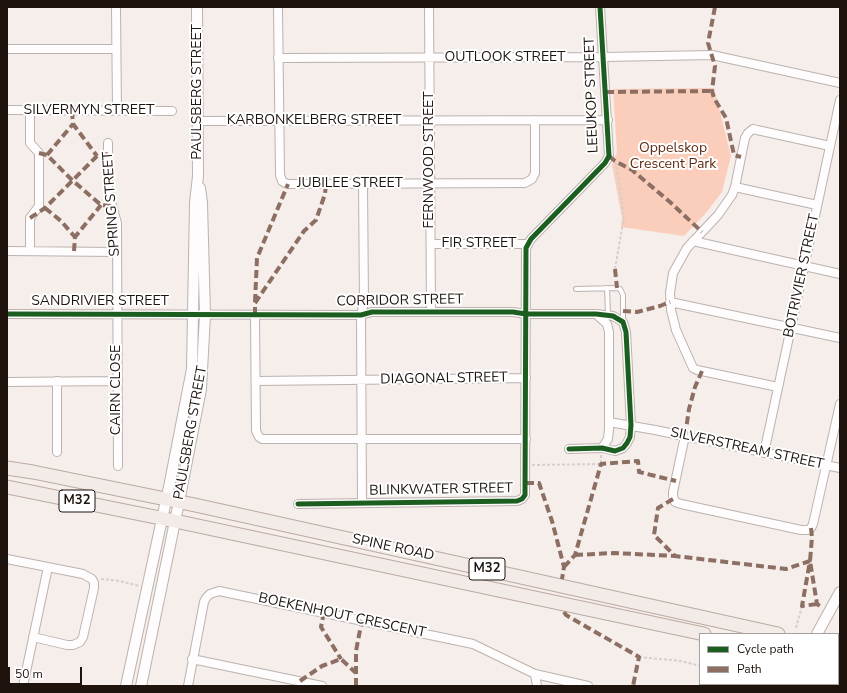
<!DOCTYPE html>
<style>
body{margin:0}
#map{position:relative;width:847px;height:693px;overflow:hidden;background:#f6eeea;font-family:"Nunito Sans",sans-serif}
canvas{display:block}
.frame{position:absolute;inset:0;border:8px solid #1f130e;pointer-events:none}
.legend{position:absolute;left:699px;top:633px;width:140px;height:52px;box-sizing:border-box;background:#fff;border:1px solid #a5a19f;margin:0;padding:5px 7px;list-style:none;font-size:12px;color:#1f130e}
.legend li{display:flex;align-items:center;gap:8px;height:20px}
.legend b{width:20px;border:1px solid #a5a19f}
.scale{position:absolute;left:8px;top:667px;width:74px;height:18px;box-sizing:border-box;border:2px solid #1f130e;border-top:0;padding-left:5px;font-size:12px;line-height:14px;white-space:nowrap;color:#1f130e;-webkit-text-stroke:3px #fff;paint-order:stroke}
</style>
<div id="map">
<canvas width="847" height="693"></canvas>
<div class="frame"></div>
<ul class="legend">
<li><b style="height:5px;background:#1b5e20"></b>Cycle path</li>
<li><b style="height:5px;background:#8d6e63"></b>Path</li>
</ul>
<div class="scale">50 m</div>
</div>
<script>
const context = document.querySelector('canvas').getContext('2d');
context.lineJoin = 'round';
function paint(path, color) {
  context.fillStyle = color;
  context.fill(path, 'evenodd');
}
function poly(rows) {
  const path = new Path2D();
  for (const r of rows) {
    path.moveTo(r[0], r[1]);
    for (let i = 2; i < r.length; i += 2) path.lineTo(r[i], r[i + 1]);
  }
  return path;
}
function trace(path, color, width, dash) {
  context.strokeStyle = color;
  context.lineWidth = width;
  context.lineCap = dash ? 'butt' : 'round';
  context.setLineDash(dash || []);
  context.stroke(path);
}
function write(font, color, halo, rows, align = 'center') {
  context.font = font + ' "Nunito Sans",sans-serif';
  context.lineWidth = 4;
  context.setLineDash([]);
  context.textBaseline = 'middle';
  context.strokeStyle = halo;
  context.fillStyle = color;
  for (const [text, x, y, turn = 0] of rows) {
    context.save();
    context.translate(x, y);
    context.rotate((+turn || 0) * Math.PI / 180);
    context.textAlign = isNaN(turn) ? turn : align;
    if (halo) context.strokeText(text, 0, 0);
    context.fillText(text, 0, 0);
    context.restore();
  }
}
paint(poly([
 [714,88,731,156,722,192,706,213,684,236,621,227,622,218,612,165,617,152,613,89]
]), '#facebb');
const service = poly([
 [607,288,608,315],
 [576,289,617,288,620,289,623,295,623,321]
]);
const minor = poly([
 [116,7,117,111],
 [278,7,280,175,282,181,285,183,288,184,525,183,532,179,535,173,535,120],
 [429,7,431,312],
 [7,49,116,49],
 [278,58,604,57,712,55,840,83],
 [7,110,172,111],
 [30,110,30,143,39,153,39,206,30,218,30,251],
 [198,121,608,120],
 [108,143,108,191,117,223,118,466],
 [735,187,817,205],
 [693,241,840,274],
 [431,244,528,244],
 [7,251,117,252],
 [670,302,840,338],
 [7,314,361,315,372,312,513,312,526,314,596,314,613,316,623,322,626,332,631,425,630,437,627,443,623,448,615,451,602,448,569,449],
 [596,314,607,324,609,332,609,429,608,439,602,448],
 [255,315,256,431,259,437,262,439,526,439],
 [57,381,57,452],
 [256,381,526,378],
 [7,382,117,381],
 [778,387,697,370,693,368,676,330,671,310,670,293,673,273,687,248,718,215,732,195,735,187,745,138,748,133,753,129,757,130,830,146],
 [609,422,655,430,840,468],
 [685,436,673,492,673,496,675,502,681,504,801,530,808,530,811,528,813,524,840,404],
 [764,453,840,100],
 [362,503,361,315,364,302,363,184],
 [298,504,517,501,522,499,525,495,526,248,531,239,605,163,609,156,600,7],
 [7,559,83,574,92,579,94,583,94,588,83,637,80,642,73,645,67,645,33,637],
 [192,659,322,686],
 [535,674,537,686],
 [23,686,48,567],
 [188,686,204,602,206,598,210,594,219,591,473,644,535,674,588,686]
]);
const tertiary = poly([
 [817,634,840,592],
 [126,686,170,482,192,369,195,203,198,176,197,7],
 [141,686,179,502,201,389,205,315,202,203,200,188],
 [790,686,791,684]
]);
const primary = poly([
 [7,468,33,472,195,505,778,634],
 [7,487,175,521,704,634],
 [838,647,840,647],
 [838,662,840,663]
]);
trace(service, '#bcb2ae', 6);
trace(minor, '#bcb2ae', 10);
trace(tertiary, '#bcb2ae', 12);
trace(primary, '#bbaaa2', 15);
trace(poly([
 [615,269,624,217,616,162],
 [532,465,601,464,601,455],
 [101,579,120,581,139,586],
 [796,628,802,606],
 [639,657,681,661,700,666]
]), '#d3d0cf', 2, [3, 2]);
trace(service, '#fefcfc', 4);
trace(minor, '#fefcfc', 8);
trace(tertiary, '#fefcfc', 10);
trace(primary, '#f3ebe7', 13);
trace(poly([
 [715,7,708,43,715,66,712,91,714,98,726,118,734,155,741,157],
 [606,92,712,91],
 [72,111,73,124,97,156],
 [39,153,47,155,72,180,101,205,112,206],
 [47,155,73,124],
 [609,156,615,161,632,170,670,202,702,232],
 [45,208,61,221,75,237],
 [30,218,45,208,97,156,108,154],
 [74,251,75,237,101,205],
 [615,269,617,288],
 [255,302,257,258,288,184],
 [623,311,637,312,660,306,670,302],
 [255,315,255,303,304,231,316,220,325,194,326,184],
 [685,436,689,409,695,387,702,371],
 [526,483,539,483,552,521,564,567,562,579],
 [673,499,658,508,654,535,675,556,786,569,810,561,802,606,817,604],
 [811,528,812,537,810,561,817,604,820,606],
 [575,555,614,553,675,556],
 [564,567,575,555,601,464,638,461,639,472,676,481],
 [324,612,321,627,341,659],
 [564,612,566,615,639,657,633,686],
 [300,681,322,666,341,659,356,673],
 [356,686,356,651,362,620]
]), '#8d6e63', 4, [8, 4]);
trace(poly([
 [7,314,361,315,372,312,513,312,526,314,596,314,613,316,623,322,626,332,631,425,630,437,627,443,623,448,615,451,602,448,569,449],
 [298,504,517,501,522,499,525,495,526,248,531,239,605,163,609,156,600,7]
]), '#1b5e20', 5);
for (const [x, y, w] of [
 [77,501,36],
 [487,569,36]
]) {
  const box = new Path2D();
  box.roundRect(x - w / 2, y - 11, w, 22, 3);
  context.fillStyle = '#fff';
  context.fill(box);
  trace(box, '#1f130e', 1);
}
write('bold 13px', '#1f130e', null, [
 ["M32",77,501],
 ["M32",487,569]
]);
write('14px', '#1f130e', '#fff', [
 ["OUTLOOK STREET",505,58],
 ["PAULSBERG STREET",198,92,-90],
 ["LEEUKOP STREET",592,95,-92],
 ["SILVERMYN STREET",89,111],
 ["KARBONKELBERG STREET",314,121],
 ["FERNWOOD STREET",430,160,-90],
 ["JUBILEE STREET",350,184],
 ["SPRING STREET",112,204,-94],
 ["FIR STREET",479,244],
 ["BOTRIVIER STREET",802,276,-78],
 ["CORRIDOR STREET",400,301,-1],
 ["SANDRIVIER STREET",100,302],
 ["DIAGONAL STREET",444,379,-1],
 ["CAIRN CLOSE",117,390,-90],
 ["PAULSBERG STREET",191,433,-80],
 ["SILVERSTREAM STREET",747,449,12],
 ["BLINKWATER STREET",441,490,-1],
 ["SPINE ROAD",393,548,12],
 ["BOEKENHOUT CRESCENT",342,616,12]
]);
write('14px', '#612c14', '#fff', [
 ["Oppelskop",673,149],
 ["Crescent Park",673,165]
]);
</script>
